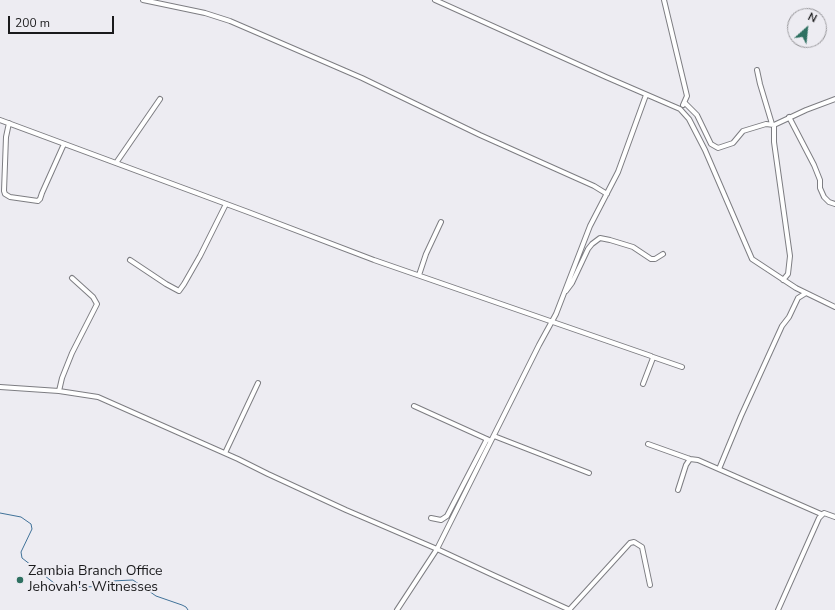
<!DOCTYPE html>
<style>
body{margin:0}
#map{position:relative;width:835px;height:610px;overflow:hidden;background:#edecf2;font-family:"Nunito Sans",sans-serif}
canvas{display:block}
.north{position:absolute;left:787px;top:8px;width:40px;height:40px;box-sizing:border-box;background:#edecf2;border:1px solid #99989c;border-radius:50%;rotate:27deg;font-size:11px;font-weight:700;line-height:16px;text-align:center;color:#1a1a1c}
.north::after{content:'';display:block;margin:auto;width:14px;height:18px;background:#2e7061;clip-path:polygon(50% 0,100% 100%,50% 72%,0 100%)}
.scale{position:absolute;left:8px;top:16px;width:106px;height:18px;box-sizing:border-box;border:2px solid #1a1a1c;border-top:0;padding-left:5px;font-size:12px;line-height:14px;white-space:nowrap;color:#1a1a1c;-webkit-text-stroke:3px #edecf2;paint-order:stroke}
</style>
<div id="map">
<canvas width="835" height="610"></canvas>
<div class="north">N</div>
<div class="scale">200 m</div>
</div>
<script>
const context = document.querySelector('canvas').getContext('2d');
context.lineJoin = 'round';
function poly(rows) {
  const path = new Path2D();
  for (const r of rows) {
    path.moveTo(r[0], r[1]);
    for (let i = 2; i < r.length; i += 2) path.lineTo(r[i], r[i + 1]);
  }
  return path;
}
function trace(path, color, width, dash) {
  context.strokeStyle = color;
  context.lineWidth = width;
  context.lineCap = dash ? 'butt' : 'round';
  context.setLineDash(dash || []);
  context.stroke(path);
}
function write(font, color, halo, rows, align = 'center') {
  context.font = font + ' "Nunito Sans",sans-serif';
  context.lineWidth = 4;
  context.setLineDash([]);
  context.textBaseline = 'middle';
  context.strokeStyle = halo;
  context.fillStyle = color;
  for (const [text, x, y, turn = 0] of rows) {
    context.save();
    context.translate(x, y);
    context.rotate((+turn || 0) * Math.PI / 180);
    context.textAlign = isNaN(turn) ? turn : align;
    if (halo) context.strokeText(text, 0, 0);
    context.fillText(text, 0, 0);
    context.restore();
  }
}
trace(poly([
 [0,513,21,517,31,524,32,529,21,552,22,558,54,583,66,588,72,588,101,586,111,581,133,580,156,596,182,605,186,607,188,610]
]), '#407299', 1);
const street = poly([
 [143,0,205,13,230,21,362,78,480,135,594,186,607,194],
 [435,0,606,77,680,109,689,119,705,150,752,259,796,288,835,307],
 [664,0,687,96,683,105],
 [757,70,760,84,772,124],
 [685,103,697,115,711,144,718,148,733,143,743,131,766,124,774,125,806,110,835,99],
 [789,117,814,165,820,180,820,188,824,197,829,202,835,204],
 [0,120,248,212,374,260,651,356,653,358,643,384],
 [9,123,6,137,4,191,5,194,10,197,38,201,40,199,42,193,64,144],
 [774,125,774,142,790,256,788,274,783,280],
 [116,163,160,99],
 [130,260,166,284,179,291,184,284,200,256,226,204],
 [419,275,426,254,441,222],
 [566,291,572,283,588,249,592,244,600,238,610,240,633,247,651,259,655,259,663,254],
 [653,357,682,367],
 [0,387,59,391,98,397,238,459,268,474,346,510,437,549,493,575,570,610],
 [59,391,62,378,72,353,97,304,93,297,72,278],
 [414,406,489,440],
 [494,436,589,473],
 [648,444,690,459,698,460,821,514],
 [225,453,258,383],
 [719,469,741,416,782,326,789,317,798,298,806,293],
 [678,490,686,465,690,459],
 [431,518,441,520,447,516,487,439],
 [397,610,437,549,539,345,556,314,590,226,618,172,646,95],
 [569,610,630,543,634,542,642,547,650,585],
 [778,610,819,518,824,513,835,517]
]);
trace(street, '#7d7d82', 6);
trace(street, '#fff', 4);
for (const [x, y, r, color] of [
 [20,580,4,"#2e7061"]
]) {
  const dot = new Path2D();
  dot.arc(x, y, r, 0, 2 * Math.PI);
  context.fillStyle = color;
  context.fill(dot);
  trace(dot, '#edecf2', 1.5);
}
write('14px', '#1a1a1c', '#edecf2', [
 ["Zambia Branch Office",28,572],
 ["Jehovah's Witnesses",28,588]
], 'left');
</script>
